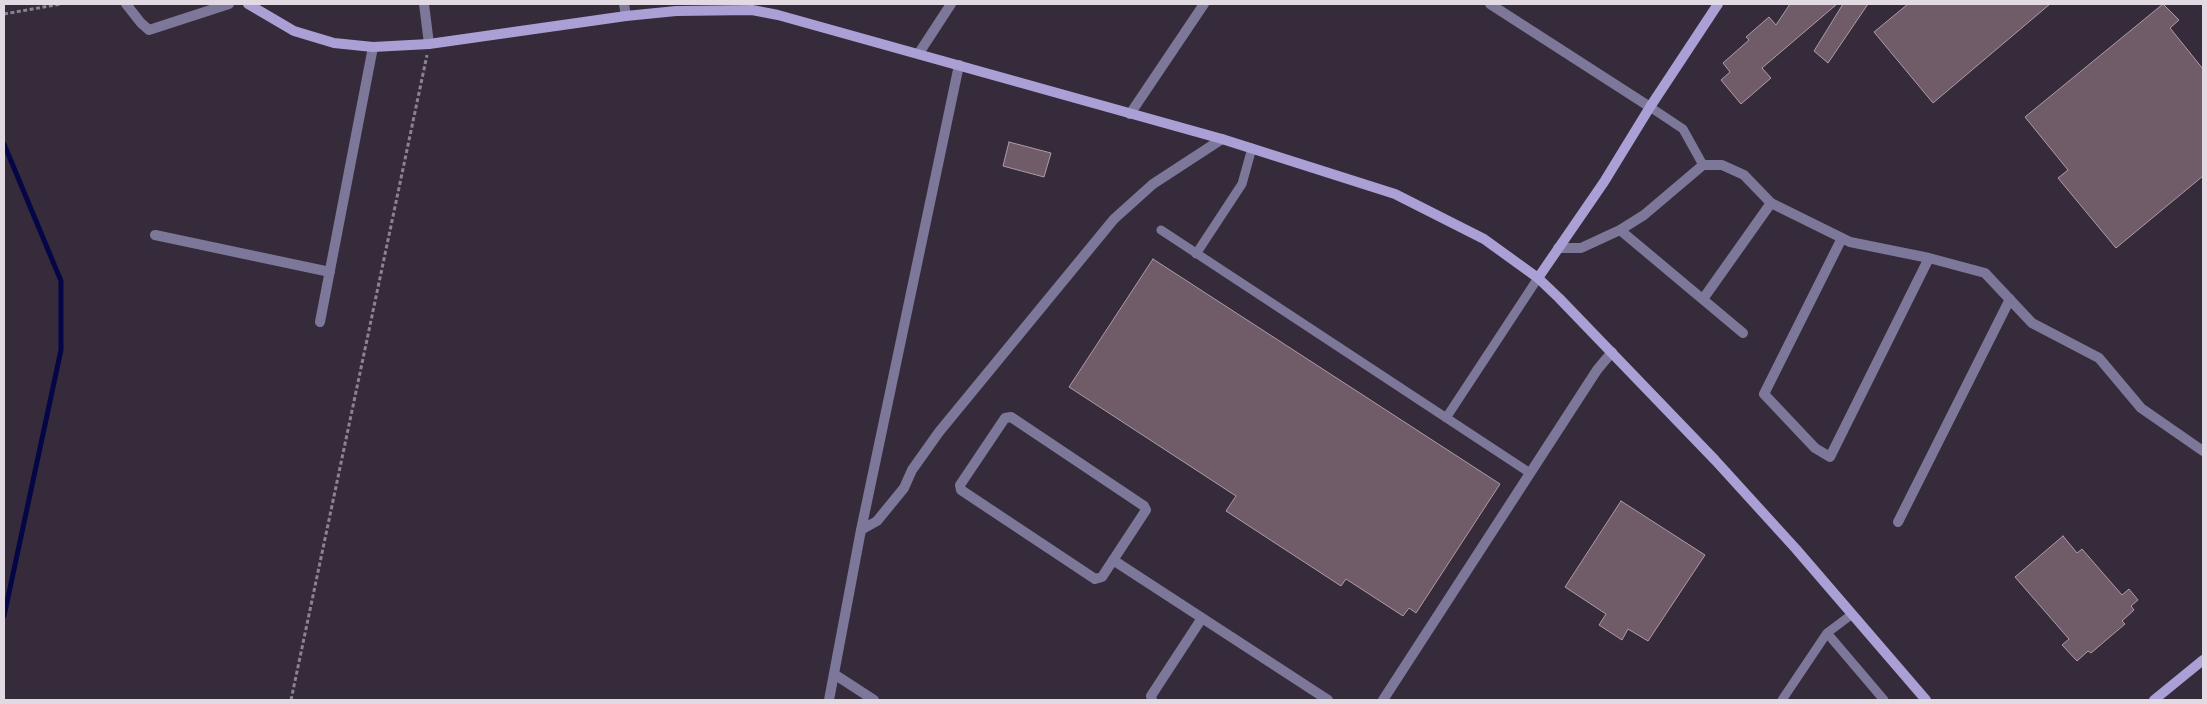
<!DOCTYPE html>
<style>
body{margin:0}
#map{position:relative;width:2207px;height:704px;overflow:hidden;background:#362b3a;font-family:"Work Sans",sans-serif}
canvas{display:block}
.frame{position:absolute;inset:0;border:5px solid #e1dae3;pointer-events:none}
</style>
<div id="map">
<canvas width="2207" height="704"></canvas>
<div class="frame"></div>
</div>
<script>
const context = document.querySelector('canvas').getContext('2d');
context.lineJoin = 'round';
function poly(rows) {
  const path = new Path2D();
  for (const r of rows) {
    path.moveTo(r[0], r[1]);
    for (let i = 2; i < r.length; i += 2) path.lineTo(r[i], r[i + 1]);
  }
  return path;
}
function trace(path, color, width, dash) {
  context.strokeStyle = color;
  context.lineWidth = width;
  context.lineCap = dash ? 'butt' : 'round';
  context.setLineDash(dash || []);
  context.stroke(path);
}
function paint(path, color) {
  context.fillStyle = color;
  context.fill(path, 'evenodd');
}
trace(poly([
 [4,144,61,281,61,350,4,616]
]), '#050646', 5);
const building = poly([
 [1790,4,1837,4,1762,68,1771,78,1741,104,1721,80,1730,72,1723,63,1749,40,1746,37,1769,17,1776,25,1790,4],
 [1843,4,1868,4,1828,63,1814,51,1843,4],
 [1908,4,2050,4,1933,103,1874,32,1908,4],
 [2163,4,2179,20,2170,28,2203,69,2203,176,2116,248,2058,178,2068,170,2025,117,2163,4],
 [1009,142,1051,153,1044,177,1003,166,1009,142],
 [1153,259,1500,484,1416,613,1409,608,1403,616,1346,579,1341,586,1226,511,1236,496,1069,387,1153,259],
 [1621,501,1705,555,1648,641,1628,629,1622,640,1599,625,1606,614,1565,587,1621,501],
 [2063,536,2077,553,2082,549,2122,595,2129,589,2138,600,2131,606,2134,610,2122,621,2125,624,2091,653,2088,651,2077,661,2062,645,2069,639,2015,577,2063,536]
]);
paint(building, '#6f5c68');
trace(building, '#af9ba7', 1);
trace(poly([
 [4,14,61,4],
 [291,700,427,55]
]), '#8c838f', 3, [4, 2.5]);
trace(poly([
 [1650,107,1683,129,1703,165],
 [1161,230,1530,473],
 [1196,254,1242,184,1252,148],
 [1446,418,1538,278],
 [1851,615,1827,633,1884,700],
 [1782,700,1827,633]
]), '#7d7899', 9);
trace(poly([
 [126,4,141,23,149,30,229,4],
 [424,4,429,44],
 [624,4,626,16],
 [1490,4,1650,107],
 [919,53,951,4],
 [1130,114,1204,4],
 [1620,230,1743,333],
 [155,235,330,272],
 [1842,238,1764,394,1815,448,1830,457,1929,258],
 [1558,248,1581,248,1620,230,1644,215,1703,165,1722,165,1744,175,1771,203,1850,242,1929,258,1985,273,2032,323,2099,358,2141,408,2203,451],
 [1703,299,1771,203],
 [320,322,373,47],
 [1011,417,1144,506,1146,510,1102,577,1095,579,961,490,960,485,1005,418,1011,417],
 [1898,522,2010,299],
 [861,530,877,521,904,488,912,470,939,432,1114,219,1153,184,1222,139],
 [1113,560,1328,700],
 [834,674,874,700],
 [829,700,861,530,959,65],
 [1152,700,1151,696,1202,618],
 [1383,700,1597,370,1612,352]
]), '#7d7899', 10);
trace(poly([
 [248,4,294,31,334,43,373,47,429,44,626,16,676,11,752,10,778,15,1222,139,1395,194,1484,239,1538,278,1559,298,1715,460,1796,549,1926,700],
 [1538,278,1604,182,1650,107,1718,4],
 [2154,700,2203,660]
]), '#aaa0d5', 10);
</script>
